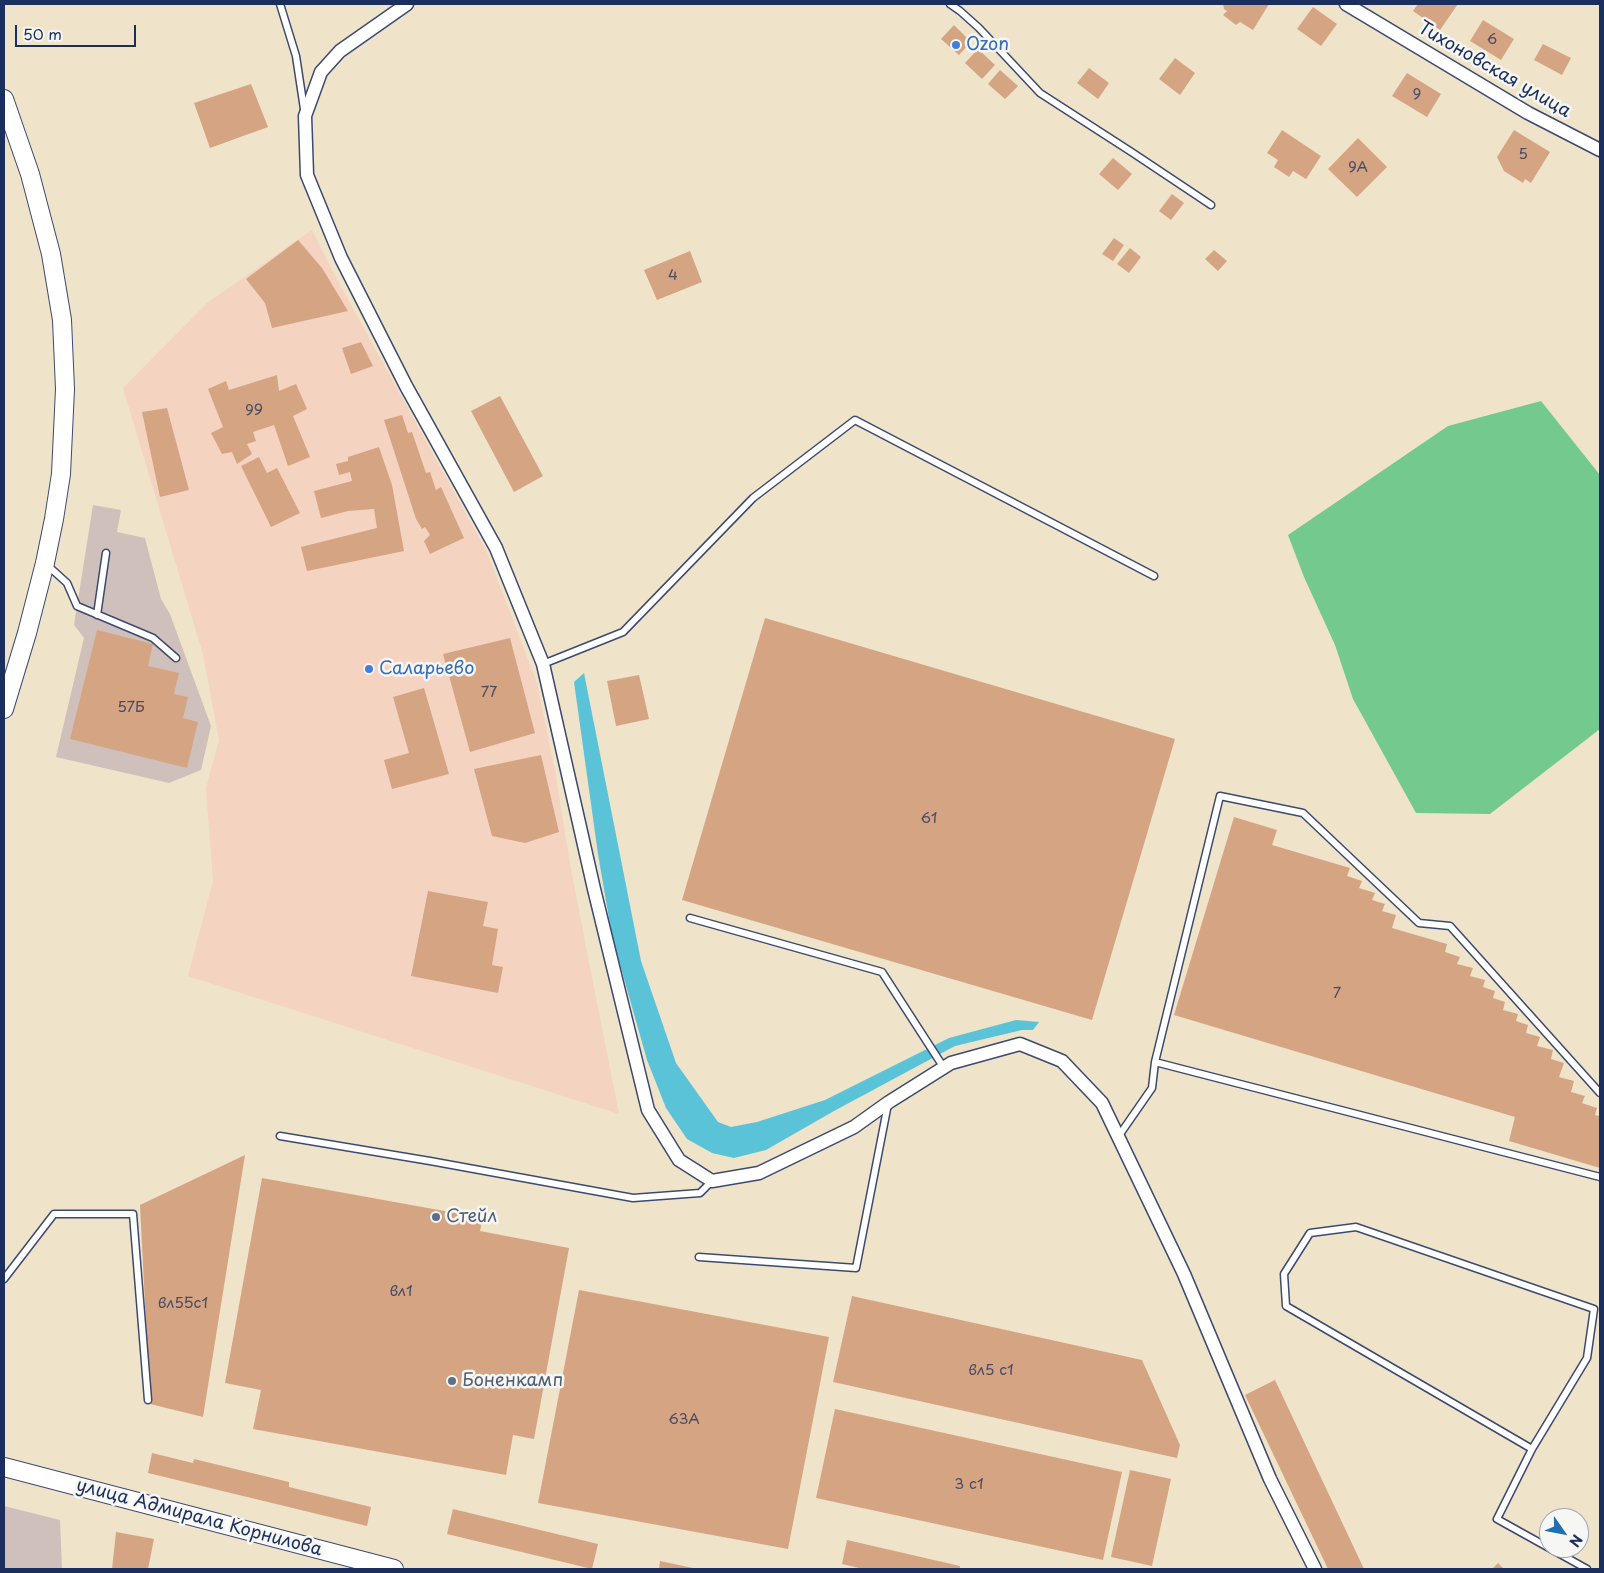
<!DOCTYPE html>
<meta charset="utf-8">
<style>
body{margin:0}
#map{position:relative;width:1604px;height:1573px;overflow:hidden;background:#efe3c9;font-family:"Playpen Sans",sans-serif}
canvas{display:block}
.frame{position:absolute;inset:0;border:5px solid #1b2f5e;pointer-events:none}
.north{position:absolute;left:1539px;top:1508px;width:50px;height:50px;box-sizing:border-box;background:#f6f6f2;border:1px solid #9ea6b7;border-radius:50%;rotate:123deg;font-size:14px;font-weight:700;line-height:20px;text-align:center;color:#1b2f5e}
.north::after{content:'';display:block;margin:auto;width:18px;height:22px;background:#1f6fb2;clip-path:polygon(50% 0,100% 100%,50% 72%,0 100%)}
.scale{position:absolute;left:15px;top:25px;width:121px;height:22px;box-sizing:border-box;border:2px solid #1b2f5e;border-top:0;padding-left:6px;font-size:15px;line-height:18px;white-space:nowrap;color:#1b2f5e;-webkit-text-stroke:4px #f6f6f2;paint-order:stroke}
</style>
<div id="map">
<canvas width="1604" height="1573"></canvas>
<div class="frame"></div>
<div class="north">N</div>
<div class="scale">50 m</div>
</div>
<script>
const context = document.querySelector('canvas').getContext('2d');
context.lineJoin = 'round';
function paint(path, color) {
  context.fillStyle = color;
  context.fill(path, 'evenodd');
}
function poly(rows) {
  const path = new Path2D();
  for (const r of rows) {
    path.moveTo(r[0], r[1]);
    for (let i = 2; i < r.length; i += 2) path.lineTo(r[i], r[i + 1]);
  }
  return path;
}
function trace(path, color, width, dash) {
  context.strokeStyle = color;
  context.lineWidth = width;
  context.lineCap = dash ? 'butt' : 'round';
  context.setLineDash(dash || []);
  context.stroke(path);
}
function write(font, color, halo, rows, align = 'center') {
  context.font = font + ' "Playpen Sans",sans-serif';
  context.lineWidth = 5;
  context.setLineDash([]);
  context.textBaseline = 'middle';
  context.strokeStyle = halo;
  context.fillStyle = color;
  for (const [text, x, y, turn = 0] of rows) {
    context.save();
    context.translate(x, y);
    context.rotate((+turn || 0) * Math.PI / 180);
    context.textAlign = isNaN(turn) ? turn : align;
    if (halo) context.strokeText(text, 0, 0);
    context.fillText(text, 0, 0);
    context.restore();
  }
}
paint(poly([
 [312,230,334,274,487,552,537,683,555,771,571,870,619,1114,188,976,213,881,206,788,219,740,203,654,123,388,207,303]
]), '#f4d3c0');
paint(poly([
 [93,505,121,510,117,532,145,538,161,599,170,614,211,726,201,770,169,783,56,757,84,638,74,625],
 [4,1506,60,1520,62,1569,4,1569]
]), '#d0c0bc');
paint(poly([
 [1541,401,1600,475,1600,729,1490,814,1416,813,1353,699,1335,645,1304,577,1288,535,1448,426]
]), '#74ca8e');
paint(poly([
 [584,673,641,961,676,1063,718,1122,731,1127,757,1122,825,1100,949,1038,1016,1020,1039,1022,1033,1030,1022,1030,955,1046,834,1111,766,1150,734,1158,712,1153,687,1139,666,1108,647,1060,612,936,598,854,574,682]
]), '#5bc3d8');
paint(poly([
 [1223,4,1269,4,1253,30,1240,22,1236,25,1223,15,1227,11,1224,9],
 [1418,4,1458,4,1440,30,1413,11],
 [1313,7,1337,24,1321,46,1297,29],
 [1483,20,1514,39,1501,60,1470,41],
 [954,25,971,42,959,55,941,39],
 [1543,44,1571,58,1562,75,1534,60],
 [978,49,995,65,982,79,965,63],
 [1175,58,1195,73,1180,95,1159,79],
 [1089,68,1109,83,1098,99,1077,83],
 [1000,70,1018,86,1005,99,988,84],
 [1407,73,1441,94,1427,117,1392,96],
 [251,84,268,127,210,148,194,103],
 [1282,130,1321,156,1306,179,1293,171,1289,177,1274,167,1278,160,1267,153],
 [1514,130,1550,152,1531,183,1525,179,1523,183,1504,171,1497,157],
 [1358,138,1387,167,1357,197,1328,169],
 [1113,158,1132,174,1118,190,1099,174],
 [1172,194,1184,203,1171,220,1159,211],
 [1114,238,1124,245,1113,261,1102,254],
 [298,240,322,268,348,311,272,328,265,303,246,279],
 [1130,248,1141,257,1129,273,1117,264],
 [1214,250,1227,261,1218,271,1205,259],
 [690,251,702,282,657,300,644,270],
 [361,342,373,366,351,374,342,348],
 [277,375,279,391,296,384,307,409,293,416,310,457,288,466,274,425,253,432,256,441,247,444,252,454,237,464,232,452,222,454,211,433,223,427,208,389,226,381,229,390],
 [500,396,543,476,514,492,471,411],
 [167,408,189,490,160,497,142,412],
 [402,415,408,433,412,432,426,473,430,472,436,490,441,487,464,538,430,554,424,541,430,535,425,527,422,529,416,519,384,420],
 [379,447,392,485,404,551,307,571,301,547,377,528,374,509,348,511,321,518,314,491,352,481,350,472,339,475,336,464,348,461,348,457],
 [259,457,267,473,277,468,300,513,271,527,241,466],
 [765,618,1175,739,1092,1020,682,900],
 [97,630,153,644,148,666,179,673,174,694,188,697,183,718,198,722,187,768,70,739],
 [510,638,535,733,470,752,443,654],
 [639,675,649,719,616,726,607,681],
 [424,688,449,774,392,789,384,760,409,753,393,697],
 [541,755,559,832,525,843,492,836,474,769],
 [1234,817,1277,830,1272,845,1350,868,1347,876,1362,881,1359,888,1375,893,1372,900,1385,904,1382,911,1396,915,1392,928,1447,944,1445,952,1460,957,1457,964,1473,968,1470,976,1485,980,1483,987,1495,991,1493,998,1505,1002,1503,1010,1518,1014,1516,1021,1528,1025,1526,1033,1540,1037,1537,1046,1553,1050,1551,1059,1564,1063,1559,1077,1574,1081,1571,1092,1585,1096,1582,1103,1597,1108,1595,1115,1600,1116,1600,1168,1509,1141,1515,1117,1174,1015],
 [428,891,488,902,483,926,498,929,492,965,503,967,498,993,411,976],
 [245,1155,203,1417,150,1404,140,1205],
 [262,1178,483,1218,480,1231,569,1248,534,1439,513,1435,506,1475,253,1429,261,1390,225,1383],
 [579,1290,829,1337,788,1549,538,1503],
 [852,1296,1142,1360,1180,1445,1177,1458,833,1382],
 [1275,1380,1364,1569,1328,1569,1245,1395],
 [835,1409,1122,1472,1103,1560,816,1498],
 [152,1453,193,1463,194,1459,289,1482,289,1487,371,1507,367,1526,148,1473],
 [1130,1470,1171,1479,1152,1566,1111,1557],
 [453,1509,598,1544,592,1569,447,1534],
 [116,1532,154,1539,148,1569,112,1569],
 [847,1540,960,1566,960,1569,863,1569,842,1564],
 [660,1561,693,1568,693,1569,659,1569],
 [1498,1563,1504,1569,1492,1569]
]), '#d5a583');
const service = poly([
 [280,4,296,56,304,109],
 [950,4,960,11,979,28,1040,93,1133,153,1211,205],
 [46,564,67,583,77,606,153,638,176,658],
 [97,615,106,553],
 [543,664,623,632,753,498,855,420,1154,576],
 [690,918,882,972,944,1068],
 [1155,1062,1600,1177],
 [280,1136,430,1161,633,1198,700,1193,712,1181],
 [1118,1137,1152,1088,1155,1062,1220,796,1303,813,1419,923,1450,926,1600,1093],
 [699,1257,856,1268,888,1104],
 [4,1279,54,1214,133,1214,148,1400],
 [1532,1449,1286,1306,1284,1274,1310,1233,1356,1227,1594,1309,1587,1358,1532,1449,1497,1519,1587,1569]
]);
const minor = poly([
 [407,4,340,51,321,72,305,116,307,175,341,258,406,386,496,548,543,664,594,889,648,1110,679,1160,712,1181,759,1173,854,1127,889,1102,951,1063,1020,1044,1062,1061,1102,1103,1184,1274,1270,1479,1315,1569],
 [1346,4,1528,113,1600,150]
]);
const secondary = poly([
 [4,99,30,174,51,254,62,320,65,389,61,474,54,519,45,563,27,633,4,709],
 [4,1467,394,1569]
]);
trace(service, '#3b4a6e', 9);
trace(minor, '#3b4a6e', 15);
trace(secondary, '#3b4a6e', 20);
trace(service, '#fff', 6);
trace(minor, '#fff', 12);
trace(secondary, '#fff', 18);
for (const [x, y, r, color] of [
 [956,45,5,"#3f7fe0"],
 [369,669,5,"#3f7fe0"],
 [436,1217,5,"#5c6f8a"],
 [452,1381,5,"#5c6f8a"]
]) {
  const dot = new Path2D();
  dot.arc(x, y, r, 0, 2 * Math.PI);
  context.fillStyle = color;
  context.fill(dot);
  trace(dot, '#f6f6f2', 2);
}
write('15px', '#4a4c67', null, [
 ["6",1492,40],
 ["9",1417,95],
 ["5",1523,155],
 ["9А",1358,168],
 ["4",673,276],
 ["99",254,411],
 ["77",489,693],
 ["57Б",131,708],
 ["61",929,819],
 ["7",1337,994],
 ["вл1",401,1292],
 ["вл55с1",183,1304],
 ["вл5 с1",991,1371],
 ["63А",684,1420],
 ["3 с1",969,1485]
]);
write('18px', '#366cbe', '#f6f6f2', [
 ["Ozon",966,45],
 ["Саларьево",379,669]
], 'left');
write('18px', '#1b2f5e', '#f6f6f2', [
 ["Тихоновская улица",1494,70,30],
 ["улица Адмирала Корнилова",199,1518,15]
]);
write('18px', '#4e5e75', '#f6f6f2', [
 ["Стейл",446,1217],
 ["Боненкамп",462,1381]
], 'left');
</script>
